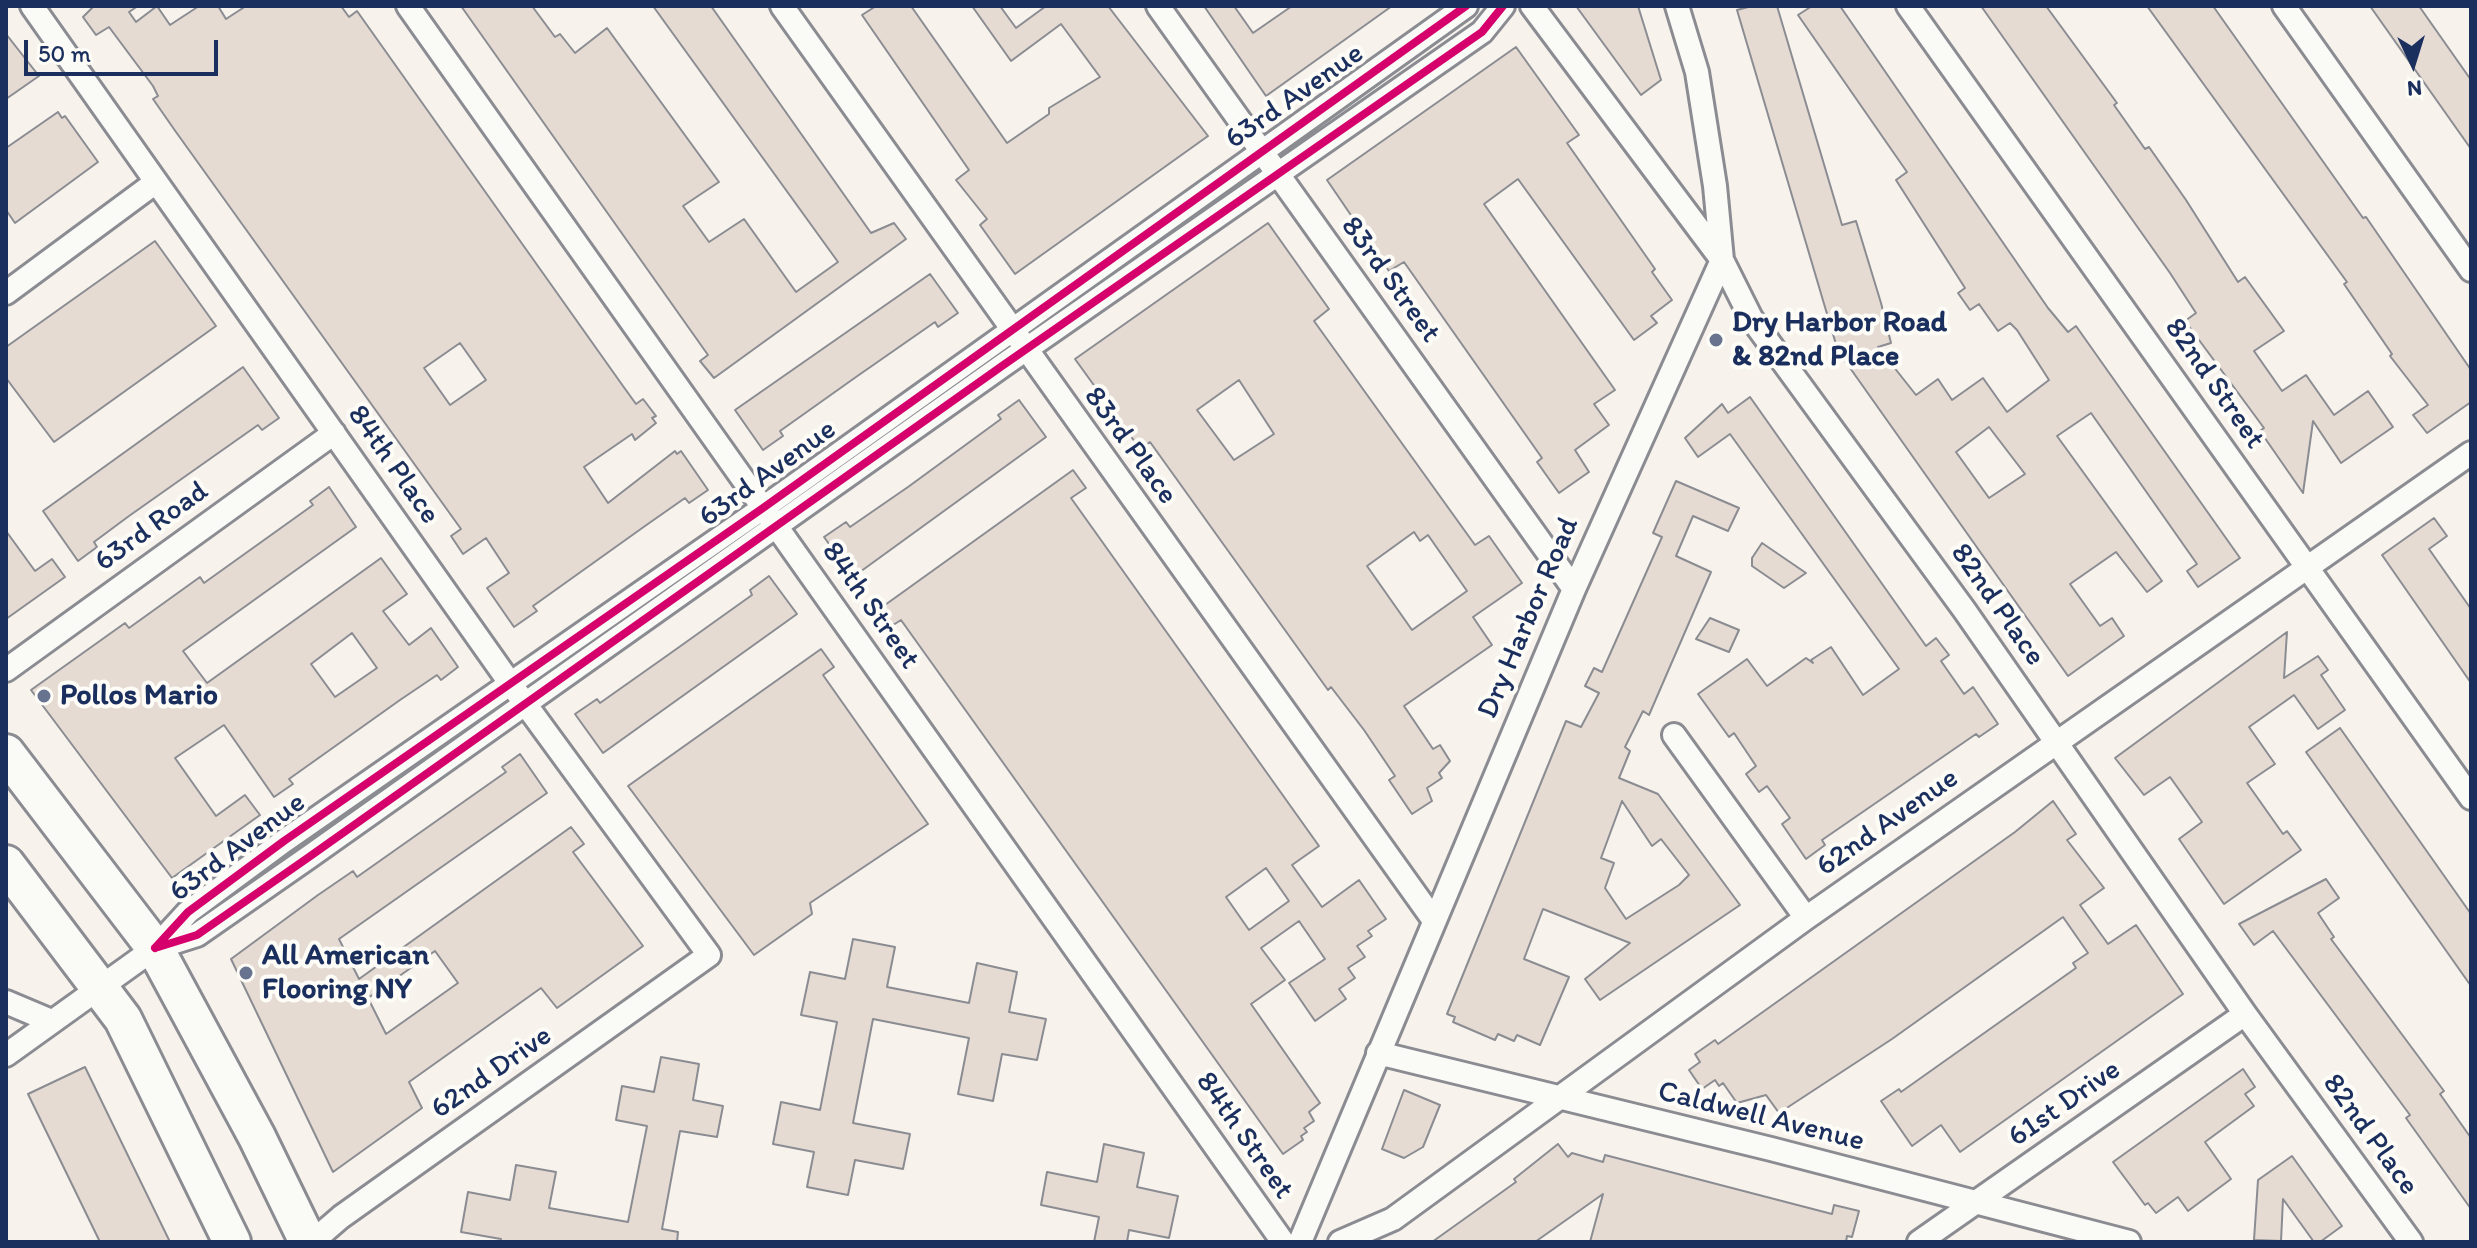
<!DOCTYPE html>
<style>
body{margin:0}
#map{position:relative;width:2477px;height:1248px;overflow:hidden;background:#f7f2ec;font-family:Itim,sans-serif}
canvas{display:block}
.frame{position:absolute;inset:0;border:8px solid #1b2f5e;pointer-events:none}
.north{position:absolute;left:2373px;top:24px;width:80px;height:80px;-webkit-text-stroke:6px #fdfcf7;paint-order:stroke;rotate:176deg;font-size:22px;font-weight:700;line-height:32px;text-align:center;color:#1b2f5e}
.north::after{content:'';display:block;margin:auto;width:28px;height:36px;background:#1b2f5e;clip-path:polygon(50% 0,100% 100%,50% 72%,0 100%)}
.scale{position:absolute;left:24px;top:40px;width:194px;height:36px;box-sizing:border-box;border:4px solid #1b2f5e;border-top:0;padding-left:10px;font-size:24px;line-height:28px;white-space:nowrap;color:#1b2f5e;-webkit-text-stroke:6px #fdfcf7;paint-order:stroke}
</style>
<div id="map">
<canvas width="2477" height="1248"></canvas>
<div class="frame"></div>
<div class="north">N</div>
<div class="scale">50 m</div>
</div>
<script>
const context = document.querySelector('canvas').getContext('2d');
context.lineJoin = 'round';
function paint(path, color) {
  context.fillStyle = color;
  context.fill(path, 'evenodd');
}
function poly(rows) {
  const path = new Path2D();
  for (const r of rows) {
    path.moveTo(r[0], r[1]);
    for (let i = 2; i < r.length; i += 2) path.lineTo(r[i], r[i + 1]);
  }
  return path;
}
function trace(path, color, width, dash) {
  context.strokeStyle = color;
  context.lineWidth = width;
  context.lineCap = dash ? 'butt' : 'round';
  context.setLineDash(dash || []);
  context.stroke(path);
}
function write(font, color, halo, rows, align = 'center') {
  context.font = font + ' Itim,sans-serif';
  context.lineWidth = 8;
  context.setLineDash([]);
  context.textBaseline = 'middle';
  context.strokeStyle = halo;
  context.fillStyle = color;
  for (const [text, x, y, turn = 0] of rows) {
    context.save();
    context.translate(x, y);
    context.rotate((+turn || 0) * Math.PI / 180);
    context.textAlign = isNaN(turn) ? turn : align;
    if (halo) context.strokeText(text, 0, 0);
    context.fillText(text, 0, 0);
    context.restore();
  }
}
const building = poly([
 [94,6,138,6,129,12,136,22,157,6,170,25,199,6,218,6,226,19,246,6,341,6,349,17,357,11,623,386,636,404,643,399,656,416,652,418,656,423,635,440,632,434,584,467,608,503,675,451,677,454,681,451,708,490,689,503,685,498,645,526,533,606,537,611,514,627,487,588,509,573,486,538,463,554,451,536,461,529,176,132,153,99,158,96,153,86,109,27,96,35,83,17,94,6],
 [460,343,486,380,450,405,424,368,460,343],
 [461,6,532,6,555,37,560,34,575,53,607,28,719,182,683,206,709,242,744,219,796,292,838,262,653,6,711,6,871,233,894,223,906,239,714,378,700,361,708,355,461,6],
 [876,6,911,6,1007,143,1049,114,1049,108,1100,77,1061,24,1011,61,972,6,1000,6,1016,28,1046,6,1108,6,1208,136,1015,274,980,225,987,219,956,180,969,170,862,15,876,6],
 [1204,6,1234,6,1253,33,1292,6,1392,6,1266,96,1204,6],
 [1576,6,1638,6,1661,80,1641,95,1576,6],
 [1752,6,1777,6,1842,225,1856,221,1881,303,1891,343,1878,347,1916,395,1938,379,1952,400,1983,378,2007,412,2049,380,2017,330,2010,323,1998,331,1979,304,1970,310,1958,293,1965,288,1896,180,1907,172,1798,15,1812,6,1840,6,2048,308,2068,332,2076,326,2240,558,2198,587,2187,571,2197,564,2091,413,2057,436,2162,581,2147,592,2116,552,2070,584,2100,626,2112,618,2124,636,2068,676,1838,351,1737,10,1752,6],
 [1989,427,2025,474,1989,498,1956,452,1989,427],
 [1981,6,2046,6,2117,103,2114,105,2145,149,2149,147,2186,200,2238,282,2245,277,2284,331,2254,351,2282,391,2306,375,2334,415,2368,391,2393,427,2341,463,2313,421,2303,493,2260,431,2264,428,2185,321,2196,313,2170,273,1981,6],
 [2147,6,2213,6,2363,218,2366,217,2471,370,2471,402,2427,433,2413,415,2428,405,2390,356,2392,354,2344,284,2347,282,2147,6],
 [2370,6,2419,6,2471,80,2471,149,2370,6],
 [6,34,39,76,6,99,6,34],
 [1516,47,1579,135,1567,143,1655,269,1652,272,1672,300,1651,316,1657,323,1634,340,1518,179,1484,204,1615,390,1594,404,1609,425,1575,450,1589,472,1559,493,1537,462,1542,458,1404,262,1389,271,1327,180,1516,47],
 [58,112,62,118,65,116,98,162,15,223,6,210,6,148,58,112],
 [1268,223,1329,309,1314,321,1475,545,1489,536,1522,583,1473,617,1492,645,1404,706,1433,749,1440,745,1450,761,1439,773,1442,778,1427,788,1432,801,1412,814,1389,780,1395,776,1364,730,1331,687,1328,690,1150,442,1140,449,1075,359,1268,223],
 [1239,380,1274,434,1234,460,1197,410,1239,380],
 [1414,532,1420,541,1428,535,1467,591,1412,630,1367,566,1414,532],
 [155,241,216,326,54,442,6,378,6,347,155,241],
 [930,274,958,313,938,327,935,322,856,377,780,431,783,436,763,450,735,410,930,274],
 [243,367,279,418,262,430,258,425,129,516,94,542,97,547,78,561,43,511,243,367],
 [1750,397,1926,646,1936,638,1949,655,1941,661,1964,694,1973,687,1998,724,1979,737,1976,734,1822,840,1825,845,1806,859,1782,824,1790,818,1767,786,1759,792,1746,774,1756,766,1734,733,1729,737,1698,694,1747,659,1767,686,1806,658,1813,663,1811,660,1831,647,1863,695,1899,669,1730,434,1698,457,1685,438,1722,404,1728,413,1750,397],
 [1019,400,1046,437,853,577,824,537,846,522,850,527,908,487,1001,419,998,415,1019,400],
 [1073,470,1086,488,1071,498,1319,846,1292,865,1322,907,1359,880,1386,919,1368,931,1372,936,1357,946,1365,957,1348,968,1355,978,1339,989,1346,999,1315,1021,1289,983,1325,959,1299,921,1261,948,1285,980,1251,1004,1320,1103,1309,1112,1314,1121,1304,1128,1307,1132,1301,1136,1303,1140,1283,1154,901,620,890,627,878,610,1073,470],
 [1266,868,1289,901,1249,930,1226,897,1266,868],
 [1676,481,1739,508,1728,531,1693,516,1676,556,1711,572,1649,715,1643,711,1625,747,1630,751,1619,778,1658,794,1740,905,1600,1000,1585,979,1630,943,1543,909,1524,959,1569,977,1540,1045,1517,1035,1514,1041,1498,1034,1495,1040,1453,1022,1455,1017,1447,1014,1566,721,1581,727,1599,693,1585,686,1594,668,1602,672,1662,537,1653,533,1676,481],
 [1622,801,1652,846,1661,839,1689,875,1679,885,1626,919,1605,888,1614,863,1601,858,1622,801],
 [329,487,356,527,183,651,207,683,381,558,407,594,383,611,409,645,431,628,458,667,441,680,437,675,400,700,289,779,293,784,274,797,224,725,175,758,216,816,245,795,260,815,172,878,31,690,125,623,129,628,200,577,204,583,313,505,310,501,329,487],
 [352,633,377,668,335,697,311,664,352,633],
 [2434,518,2447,536,2429,549,2471,609,2471,683,2382,555,2434,518],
 [6,531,35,571,52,559,65,577,6,619,6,531],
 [1762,543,1806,573,1784,588,1752,566,1752,558,1762,543],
 [769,576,797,614,603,753,575,714,597,699,600,703,675,650,752,595,750,590,769,576],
 [1710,618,1739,630,1729,652,1696,639,1710,618],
 [2287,632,2284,678,2318,656,2328,670,2321,675,2345,710,2318,729,2294,695,2249,727,2275,764,2247,783,2283,834,2287,831,2301,850,2224,904,2179,839,2202,822,2170,777,2144,795,2115,758,2287,632],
 [821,649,834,667,823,675,928,824,810,903,812,914,754,955,628,786,821,649],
 [2340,728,2471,914,2471,986,2306,752,2340,728],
 [520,754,547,793,339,939,359,979,571,827,584,844,573,852,643,946,557,1008,541,988,409,1082,422,1108,333,1172,231,959,318,895,353,871,357,877,469,798,506,772,502,767,520,754],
 [435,951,458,983,386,1034,368,998,435,951],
 [2053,801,2076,834,2067,840,2104,888,2080,905,2108,944,2136,925,2183,994,1960,1152,1941,1125,1912,1146,1881,1101,1899,1089,1901,1092,2076,968,2073,963,2088,953,2063,917,1892,1039,1779,1113,1766,1095,1737,1103,1723,1083,1719,1086,1715,1080,1702,1089,1689,1070,1700,1062,1695,1054,1715,1040,1718,1044,2015,832,2053,801],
 [2326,879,2339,898,2318,913,2334,937,2331,939,2444,1091,2440,1094,2471,1138,2471,1209,2406,1118,2410,1115,2273,931,2254,945,2239,924,2326,879],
 [853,939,895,947,887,987,969,1003,977,963,1017,972,1009,1012,1046,1019,1037,1060,1002,1054,993,1101,958,1094,969,1038,873,1019,853,1123,910,1134,903,1169,855,1160,848,1195,807,1187,814,1152,773,1144,781,1102,820,1110,837,1022,801,1015,810,972,845,979,853,939],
 [661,1057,699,1064,693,1100,723,1106,717,1137,680,1131,662,1229,678,1232,677,1242,500,1242,501,1239,461,1232,468,1192,510,1200,516,1165,556,1172,549,1208,628,1222,647,1126,616,1120,622,1086,654,1092,661,1057],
 [85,1067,116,1131,170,1242,100,1242,28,1094,85,1067],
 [2243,1069,2255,1087,2245,1094,2254,1106,2205,1142,2231,1179,2188,1211,2178,1197,2156,1213,2148,1203,2145,1205,2113,1162,2243,1069],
 [1404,1090,1440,1105,1423,1147,1404,1158,1382,1149,1404,1090],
 [1104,1144,1144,1153,1137,1187,1178,1196,1169,1238,1129,1230,1127,1242,1094,1242,1099,1217,1041,1205,1047,1172,1097,1182,1104,1144],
 [1558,1144,1568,1157,1572,1153,1603,1162,1605,1155,1832,1214,1834,1205,1859,1211,1852,1237,1847,1236,1846,1242,1590,1242,1603,1194,1535,1242,1432,1242,1516,1182,1514,1179,1558,1144],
 [2292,1156,2342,1226,2320,1242,2314,1242,2283,1199,2281,1241,2254,1240,2258,1180,2292,1156]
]);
paint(building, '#e6dbd3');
trace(building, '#8a8c92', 2);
const street = poly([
 [32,6,510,683,709,955,341,1217,312,1242],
 [408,6,1283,1242],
 [782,6,1433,919],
 [1158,6,1574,589],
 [1532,6,1722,260,1751,318,1965,611,2245,1014,2411,1242],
 [1908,6,2471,798],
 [2284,6,2471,270],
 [6,293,156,182],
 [6,670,334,433],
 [1674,735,1806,918],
 [156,948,197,935,309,857,1002,366,1482,32,1503,6],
 [6,1002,51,1021],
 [1378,1053,1771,1149,2129,1242],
 [6,1055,155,948,188,912,284,841,763,508,1466,6],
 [1300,1242,1574,589,1722,260,1715,186,1697,72,1677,6],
 [1340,1242,1393,1219,1806,918,2471,453],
 [1919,1242,2245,1014]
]);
const primary = poly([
 [6,753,155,948,257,1137,308,1242],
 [6,864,123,1019,232,1242]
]);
trace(street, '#8a8c92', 28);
trace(primary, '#8a8c92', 42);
trace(street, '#fafaf7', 22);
trace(primary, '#fafaf7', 36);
trace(poly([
 [155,948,197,935,309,857,1002,366,1482,32,1503,6],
 [155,948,188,912,284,841,763,508,1466,6]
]), '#d6006c', 8);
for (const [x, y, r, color] of [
 [1716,340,8,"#687390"],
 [44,696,8,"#687390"],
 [246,973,8,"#687390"]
]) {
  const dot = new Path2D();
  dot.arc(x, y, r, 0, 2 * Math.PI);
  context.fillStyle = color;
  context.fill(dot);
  trace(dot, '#fdfcf7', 3);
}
write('30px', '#1b2f5e', '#fdfcf7', [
 ["63rd Avenue",1295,97,-35],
 ["83rd Street",1390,280,54],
 ["82nd Street",2214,384,55],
 ["83rd Place",1130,446,54],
 ["84th Place",393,465,55],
 ["63rd Avenue",768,474,-36],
 ["63rd Road",152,527,-36],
 ["82nd Place",1997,605,55],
 ["84th Street",870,606,55],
 ["Dry Harbor Road",1529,618,-67],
 ["62nd Avenue",1888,823,-35],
 ["63rd Avenue",238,848,-37],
 ["62nd Drive",492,1073,-35],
 ["61st Drive",2065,1104,-35],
 ["Caldwell Avenue",1761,1117,14],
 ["82nd Place",2370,1135,54],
 ["84th Street",1244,1136,55]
]);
write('bold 30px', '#1b2f5e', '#fdfcf7', [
 ["Dry Harbor Road",1732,323],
 ["& 82nd Place",1732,357],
 ["Pollos Mario",60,696],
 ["All American",262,956],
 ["Flooring NY",262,990]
], 'left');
</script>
